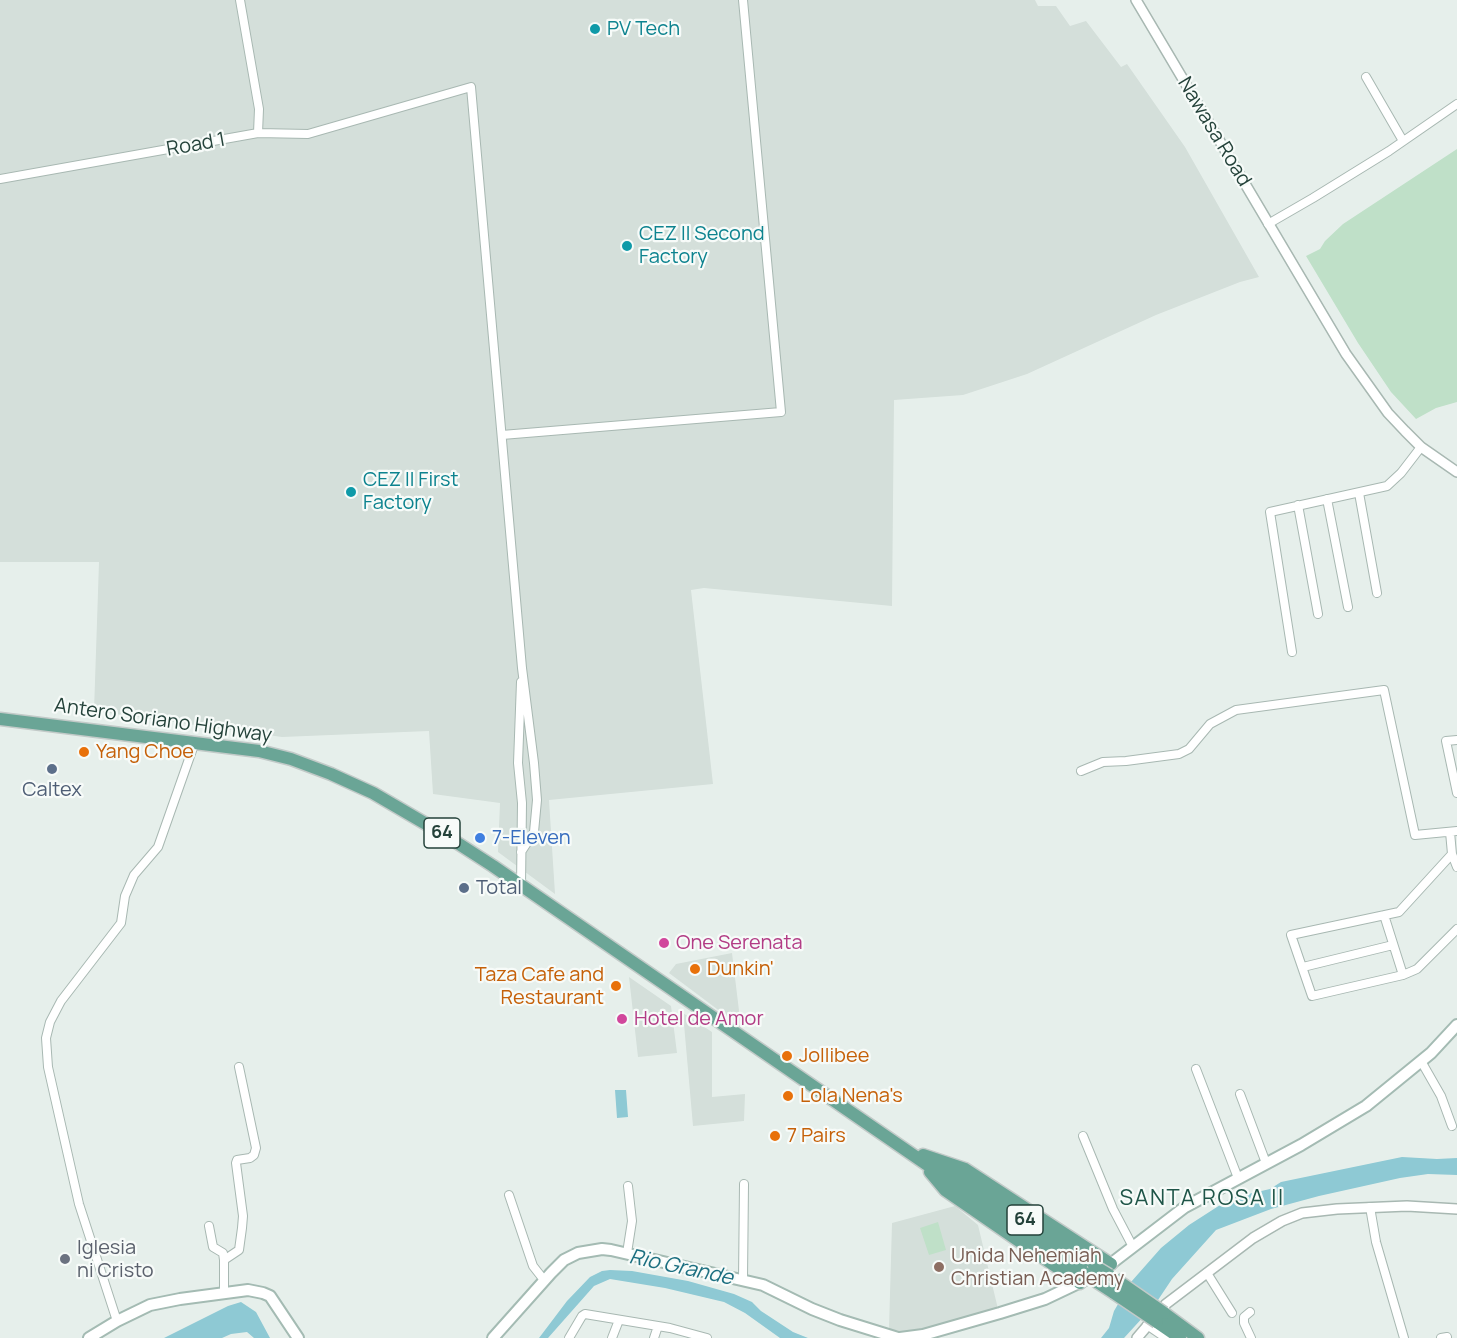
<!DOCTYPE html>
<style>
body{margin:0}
canvas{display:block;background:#e6efeb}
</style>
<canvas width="1457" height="1338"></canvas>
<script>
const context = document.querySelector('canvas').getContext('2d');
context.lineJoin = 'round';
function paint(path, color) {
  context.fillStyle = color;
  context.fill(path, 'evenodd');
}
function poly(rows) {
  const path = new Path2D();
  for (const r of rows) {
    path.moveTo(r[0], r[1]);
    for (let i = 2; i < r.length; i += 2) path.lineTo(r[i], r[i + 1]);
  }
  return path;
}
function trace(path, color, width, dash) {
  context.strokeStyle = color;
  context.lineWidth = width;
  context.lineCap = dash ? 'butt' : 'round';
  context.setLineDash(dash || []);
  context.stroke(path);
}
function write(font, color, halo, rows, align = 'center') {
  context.font = font + ' Manrope,sans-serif';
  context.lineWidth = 4.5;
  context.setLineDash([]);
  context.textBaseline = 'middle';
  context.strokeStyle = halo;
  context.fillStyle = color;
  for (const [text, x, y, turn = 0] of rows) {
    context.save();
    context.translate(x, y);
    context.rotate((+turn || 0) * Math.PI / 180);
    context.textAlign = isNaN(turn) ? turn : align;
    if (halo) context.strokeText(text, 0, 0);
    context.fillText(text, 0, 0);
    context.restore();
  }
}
paint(poly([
 [0,0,1035,0,1038,6,1056,6,1070,26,1086,21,1121,67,1127,64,1185,147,1259,277,1240,282,1156,315,1027,374,963,395,894,400,892,606,704,588,691,590,713,784,549,800,555,894,498,852,500,803,433,794,429,731,282,737,94,711,99,562,0,562],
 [732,953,741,1027,669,973,676,964],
 [629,977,671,1006,677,1053,638,1057],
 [683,1013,712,1032,712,1097,745,1094,744,1121,693,1126],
 [955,1206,978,1225,998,1309,930,1328,905,1332,889,1329,892,1223]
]), '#d4dfda');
paint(poly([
 [1457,149,1457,402,1436,408,1416,419,1391,392,1358,343,1306,256,1320,249,1325,241,1343,224],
 [938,1222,946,1250,929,1255,920,1228]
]), '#bfe0c8');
paint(poly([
 [615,1090,626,1090,628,1117,617,1118],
 [1402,1157,1437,1159,1457,1158,1457,1175,1428,1174,1400,1178,1319,1196,1271,1209,1216,1230,1172,1279,1156,1303,1124,1338,1101,1338,1109,1328,1114,1311,1131,1282,1161,1248,1189,1225,1231,1198,1270,1189,1281,1182],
 [610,1270,632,1271,688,1281,734,1294,752,1302,761,1311,793,1332,808,1338,780,1338,745,1313,724,1302,665,1288,610,1279,594,1286,548,1338,539,1338,567,1301,590,1277,602,1271],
 [241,1302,256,1312,270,1338,254,1338,247,1332,231,1334,222,1338,164,1338,228,1306]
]), '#8ec9d4');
const minor = poly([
 [240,0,259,109,258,133],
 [1366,77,1403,141],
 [0,179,258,133,308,134,471,87,522,668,534,763,537,800,534,832,521,852],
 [1268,224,1313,198,1389,151,1457,104],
 [502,435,781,412,743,0],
 [1359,493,1377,593],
 [1327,499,1348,607],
 [1298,505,1318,614],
 [1292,652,1270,512,1387,486,1401,473,1421,447],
 [521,682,518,763,522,803,521,886],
 [1457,740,1446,741,1457,793],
 [1081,771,1103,762,1126,761,1179,754,1189,749,1210,724,1236,710,1384,690,1415,835,1457,831],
 [1450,832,1452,854,1457,867],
 [1452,854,1399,912,1291,935,1312,996,1403,975,1417,969,1457,929],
 [1384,915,1403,975],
 [1303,967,1393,945],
 [1421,1061,1441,1096,1452,1126],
 [1196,1069,1238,1178],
 [1240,1094,1266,1163],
 [1083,1136,1113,1209,1133,1247],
 [509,1195,533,1266,544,1280],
 [1370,1207,1376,1242,1404,1338],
 [209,1226,213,1247,223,1253,224,1260],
 [627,1253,632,1221,628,1186],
 [1207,1273,1232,1313],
 [743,1280,744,1184],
 [224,1293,224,1260,239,1250,242,1228,243,1216,236,1163,237,1160,250,1158,254,1155,256,1148,239,1067],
 [1250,1312,1244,1317,1244,1323,1251,1338],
 [117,1321,79,1204,48,1067,46,1038,50,1022,61,1001,121,923,125,896,134,875,158,847,195,742],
 [1147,1325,1166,1338],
 [569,1338,582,1316,585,1314,670,1328,707,1338],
 [612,1338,619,1320],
 [654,1338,658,1326],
 [1441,1338,1447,1337]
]);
const tertiary = poly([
 [1136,0,1346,354,1388,413,1405,431,1421,447,1457,472],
 [1137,1338,1166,1304,1253,1238,1282,1221,1302,1213,1337,1209,1407,1206,1457,1209]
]);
const secondary = poly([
 [1104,1269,1185,1207,1301,1145,1366,1106,1431,1053,1457,1025],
 [89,1338,117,1321,150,1305,180,1299,248,1290,263,1293,270,1296,298,1338],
 [493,1338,551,1273,564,1260,578,1253,602,1249,611,1250,763,1285,812,1309,840,1320,898,1338],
 [900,1338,923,1335,1000,1313,1045,1299,1085,1280]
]);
const primary = poly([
 [0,719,259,751,291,759,331,774,373,793,445,835,493,866,1083,1272],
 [923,1155,965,1169,1111,1264],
 [939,1164,1094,1266],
 [930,1172,945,1190,1080,1283],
 [1097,1282,1114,1293],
 [1164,1313,1198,1338],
 [1157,1322,1180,1338]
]);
trace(minor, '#a8b8b2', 10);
trace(tertiary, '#a8b8b2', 12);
trace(secondary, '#a4bbb3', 14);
trace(primary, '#c2cac8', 15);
trace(minor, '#fff', 8);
trace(tertiary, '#fff', 9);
trace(secondary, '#fff', 10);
trace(primary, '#6aa596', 12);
const primaryBridge = poly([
 [1094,1266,1109,1275],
 [1083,1272,1097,1282],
 [1115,1279,1164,1313],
 [1114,1293,1157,1322]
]);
trace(primaryBridge, '#c2cac8', 15, []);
trace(primaryBridge, '#6aa596', 12);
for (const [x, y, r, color] of [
 [595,29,6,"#0f9aa8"],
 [627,246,6,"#0f9aa8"],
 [351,492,6,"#0f9aa8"],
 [84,752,6,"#e8710a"],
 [52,769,6,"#5c6f8a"],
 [480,838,6,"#3f7fe0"],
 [464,888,6,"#5c6f8a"],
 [664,943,6,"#d1479c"],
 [695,969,6,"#e8710a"],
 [616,986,6,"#e8710a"],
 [622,1019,6,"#d1479c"],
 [787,1056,6,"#e8710a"],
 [788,1096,6,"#e8710a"],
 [775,1136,6,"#e8710a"],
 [65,1259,6,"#6b7280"],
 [939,1267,6,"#8d6e63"]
]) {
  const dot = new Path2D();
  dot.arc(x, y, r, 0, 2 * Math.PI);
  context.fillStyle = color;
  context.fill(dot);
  trace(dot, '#f7fbf9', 2);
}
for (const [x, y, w] of [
 [442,833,36],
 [1025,1220,36]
]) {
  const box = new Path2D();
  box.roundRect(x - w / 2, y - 15, w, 30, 4.5);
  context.fillStyle = '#f7fbf9';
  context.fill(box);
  trace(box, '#24423a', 1.5);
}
write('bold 18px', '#24423a', null, [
 ["64",442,833],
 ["64",1025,1220]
]);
write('20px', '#0d838f', '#f7fbf9', [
 ["PV Tech",607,29],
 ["CEZ II Second",639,234],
 ["Factory",639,257],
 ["CEZ II First",363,480],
 ["Factory",363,503]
], 'left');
write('20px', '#24423a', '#f7fbf9', [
 ["Nawasa Road",1214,132,59],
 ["Road 1",196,145,-10],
 ["Antero Soriano Highway",163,721,8]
]);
write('20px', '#c56008', '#f7fbf9', [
 ["Yang Choe",96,752],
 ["Dunkin'",707,969],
 ["Taza Cafe and",604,975,"right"],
 ["Restaurant",604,998,"right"],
 ["Jollibee",799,1056],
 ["Lola Nena's",800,1096],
 ["7 Pairs",787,1136]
], 'left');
write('20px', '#4e5e75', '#f7fbf9', [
 ["Caltex",52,790],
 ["Total",476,888,"left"]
]);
write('20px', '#366cbe', '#f7fbf9', [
 ["7-Eleven",492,838]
], 'left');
write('20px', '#b23c85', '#f7fbf9', [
 ["One Serenata",676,943],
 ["Hotel de Amor",634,1019]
], 'left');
write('20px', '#5b616d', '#f7fbf9', [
 ["Iglesia",77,1248],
 ["ni Cristo",77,1271]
], 'left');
write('20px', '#785e54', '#f7fbf9', [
 ["Unida Nehemiah",951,1256],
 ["Christian Academy",951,1279]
], 'left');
write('italic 21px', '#1c6f80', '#f7fbf9', [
 ["Rio Grande",681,1268,12]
]);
context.letterSpacing = '1.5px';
write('22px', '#1f5548', '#f7fbf9', [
 ["SANTA ROSA II",1202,1199]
]);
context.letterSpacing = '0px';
</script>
